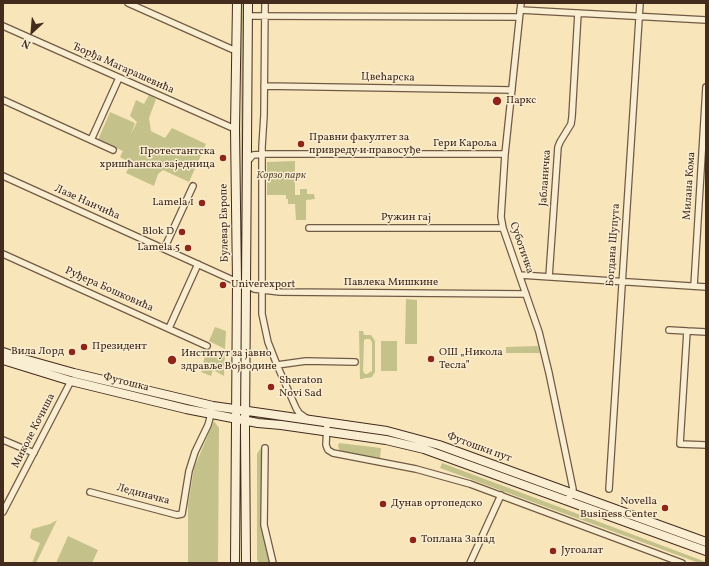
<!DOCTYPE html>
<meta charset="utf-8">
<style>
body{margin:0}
#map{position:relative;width:709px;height:566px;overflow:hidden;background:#f8e5b9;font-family:Vollkorn,serif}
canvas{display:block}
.frame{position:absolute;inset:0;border:4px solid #432b1e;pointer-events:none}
.north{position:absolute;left:12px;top:12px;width:40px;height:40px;-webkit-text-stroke:3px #faeed2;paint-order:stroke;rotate:206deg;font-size:11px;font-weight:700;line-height:16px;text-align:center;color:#432b1e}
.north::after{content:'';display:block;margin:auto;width:14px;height:18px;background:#432b1e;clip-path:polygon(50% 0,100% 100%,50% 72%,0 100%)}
</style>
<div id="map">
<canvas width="709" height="566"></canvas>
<div class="frame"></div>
<div class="north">N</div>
</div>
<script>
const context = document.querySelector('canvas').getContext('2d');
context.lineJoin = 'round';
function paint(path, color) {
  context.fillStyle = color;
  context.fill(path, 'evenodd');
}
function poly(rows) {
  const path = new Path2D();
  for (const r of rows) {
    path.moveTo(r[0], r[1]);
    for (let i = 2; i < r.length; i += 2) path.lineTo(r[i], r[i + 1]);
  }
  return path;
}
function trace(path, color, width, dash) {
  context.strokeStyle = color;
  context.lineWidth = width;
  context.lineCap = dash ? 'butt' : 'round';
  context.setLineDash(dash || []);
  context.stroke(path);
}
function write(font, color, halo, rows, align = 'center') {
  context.font = font + ' Vollkorn,serif';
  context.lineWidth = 3;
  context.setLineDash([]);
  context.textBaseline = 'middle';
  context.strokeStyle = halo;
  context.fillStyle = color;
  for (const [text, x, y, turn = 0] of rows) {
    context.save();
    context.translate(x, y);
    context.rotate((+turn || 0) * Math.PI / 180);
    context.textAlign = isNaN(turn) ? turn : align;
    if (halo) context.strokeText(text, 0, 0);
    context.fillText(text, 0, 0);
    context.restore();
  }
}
paint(poly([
 [241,3,243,3,242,401,241,401,242,359,240,336],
 [149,95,156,99,149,118,151,131,165,138,172,128,206,144,189,182,163,170,158,174,154,186,126,173,131,163,120,157,123,151,98,140,110,112,135,123,131,134,137,122,130,116,136,100,144,104],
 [295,161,295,195,300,195,300,189,307,189,307,194,314,194,315,199,306,200,306,220,296,220,295,204,288,204,288,199,286,199,286,195,267,195,267,162],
 [406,299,417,300,417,344,405,344],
 [215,327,226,331,225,349,209,341],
 [359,331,363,331,364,335,371,335,375,341,375,372,372,377,368,378,364,378,363,379,360,379],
 [366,339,370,339,372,342,372,371,367,374,365,374,363,371,364,340],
 [381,341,397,341,397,371,381,371],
 [538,346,540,353,506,353,506,347],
 [215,351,225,354,224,376,213,370,211,376,201,372,205,355,209,352],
 [214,421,219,428,218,563,188,563,188,505,194,468],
 [339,443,381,448,380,459,340,452,338,446],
 [262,446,261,525,270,563,259,563,257,559,257,454],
 [442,463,706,562,706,563,699,563,440,468],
 [57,520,36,563,32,563,40,543,31,539,30,537,32,529,50,524],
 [68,536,98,550,92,563,56,563]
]), '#c4c28a');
const minor = poly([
 [128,3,236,51],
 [265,3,264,115,262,147,262,314,268,342,277,365,296,408,299,413,306,418],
 [521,3,505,154,501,217,503,228,539,332,549,373,573,489,570,497,568,499,564,499],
 [520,10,706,20],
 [248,16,519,17],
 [3,26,235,129],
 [264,86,512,90],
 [3,100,113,150],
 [91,140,119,78],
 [247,162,253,155,266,154,505,154],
 [3,176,237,282],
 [309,228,503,228],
 [164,249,193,186],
 [3,254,207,346],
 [520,275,706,287],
 [549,277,558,147,560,142,571,124,572,117,578,13],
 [247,283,249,286,254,289,280,292,526,294],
 [694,286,706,87],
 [169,328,198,264],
 [669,330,687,331],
 [706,332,687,331,680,444,706,445],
 [277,365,306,361,355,362],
 [327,423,326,445,328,450,333,453,416,469,470,484,682,563],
 [3,440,34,453],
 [265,448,264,525,273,563],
 [609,489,640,3],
 [90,492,177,515,182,514,189,471,195,452,208,425,211,414],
 [3,512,71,381],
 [470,563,501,495]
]);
const secondary = poly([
 [3,352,24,359,74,373,213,406,387,431,439,445,706,542],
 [3,360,71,381,186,409,258,423,281,425,386,440,424,449,706,551],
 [235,563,237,282,235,129,237,3],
 [246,563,245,430,248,3]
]);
trace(minor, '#705a45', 8);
trace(secondary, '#432b1e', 10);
trace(minor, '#faeed2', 5.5);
trace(secondary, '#faeed2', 8);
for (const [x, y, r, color] of [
 [497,101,5,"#8f2418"],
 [301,144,4,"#8f2418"],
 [223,158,4,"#8f2418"],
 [202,203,4,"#8f2418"],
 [182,232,4,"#8f2418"],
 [188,248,4,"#8f2418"],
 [223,285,4,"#8f2418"],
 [84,347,4,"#8f2418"],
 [72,352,4,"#8f2418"],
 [431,359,4,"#8f2418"],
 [172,360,5,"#8f2418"],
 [271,387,4,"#8f2418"],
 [383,504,4,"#8f2418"],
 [665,508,4,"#8f2418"],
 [413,540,4,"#8f2418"],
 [553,551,4,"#8f2418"]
]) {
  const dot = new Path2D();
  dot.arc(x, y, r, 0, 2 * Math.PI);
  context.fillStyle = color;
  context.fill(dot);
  trace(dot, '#faeed2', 1.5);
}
write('11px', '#432b1e', '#faeed2', [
 ["Ђорђа Магарашевића",123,69,24],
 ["Цвећарска",388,78,1],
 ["Гери Кароља",465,144],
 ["Јабланичка",546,178,-86],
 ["Милана Кома",690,186,-86],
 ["Лазе Нанчића",87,203,24],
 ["Ружин гај",406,218],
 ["Булевар Европе",225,223,-91],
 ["Богдана Шупута",614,245,-86],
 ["Суботичка",521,248,71],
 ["Павлека Мишкине",391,283],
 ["Руђера Бошковића",109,290,24],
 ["Футошка",126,383,14],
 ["Миколе Кочиша",34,431,-63],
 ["Футошки пут",479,448,20],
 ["Лединачка",143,495,15]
]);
write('11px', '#432b1e', '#faeed2', [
 ["Паркс",506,101],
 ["Правни факултет за",309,138],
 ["привреду и правосуђе",309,151],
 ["Протестантска",215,152,"right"],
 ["хришћанска заједница",215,165,"right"],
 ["Lamela 1",194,203,"right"],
 ["Blok D",174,232,"right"],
 ["Lamela 5",180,248,"right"],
 ["Univerexport",231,285],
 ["Президент",92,347],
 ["Вила Лорд",64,352,"right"],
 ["ОШ „Никола",439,353],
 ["Тесла”",439,366],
 ["Институт за јавно",181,354],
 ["здравље Војводине",181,367],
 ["Sheraton",279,381],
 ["Novi Sad",279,394],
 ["Novella",657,502,"right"],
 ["Business Center",657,515,"right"],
 ["Дунав ортопедско",391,504],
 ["Топлана Запад",421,540],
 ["Југоалат",561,551]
], 'left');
write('italic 11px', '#635139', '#faeed2', [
 ["Корзо парк",281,176]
]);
</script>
